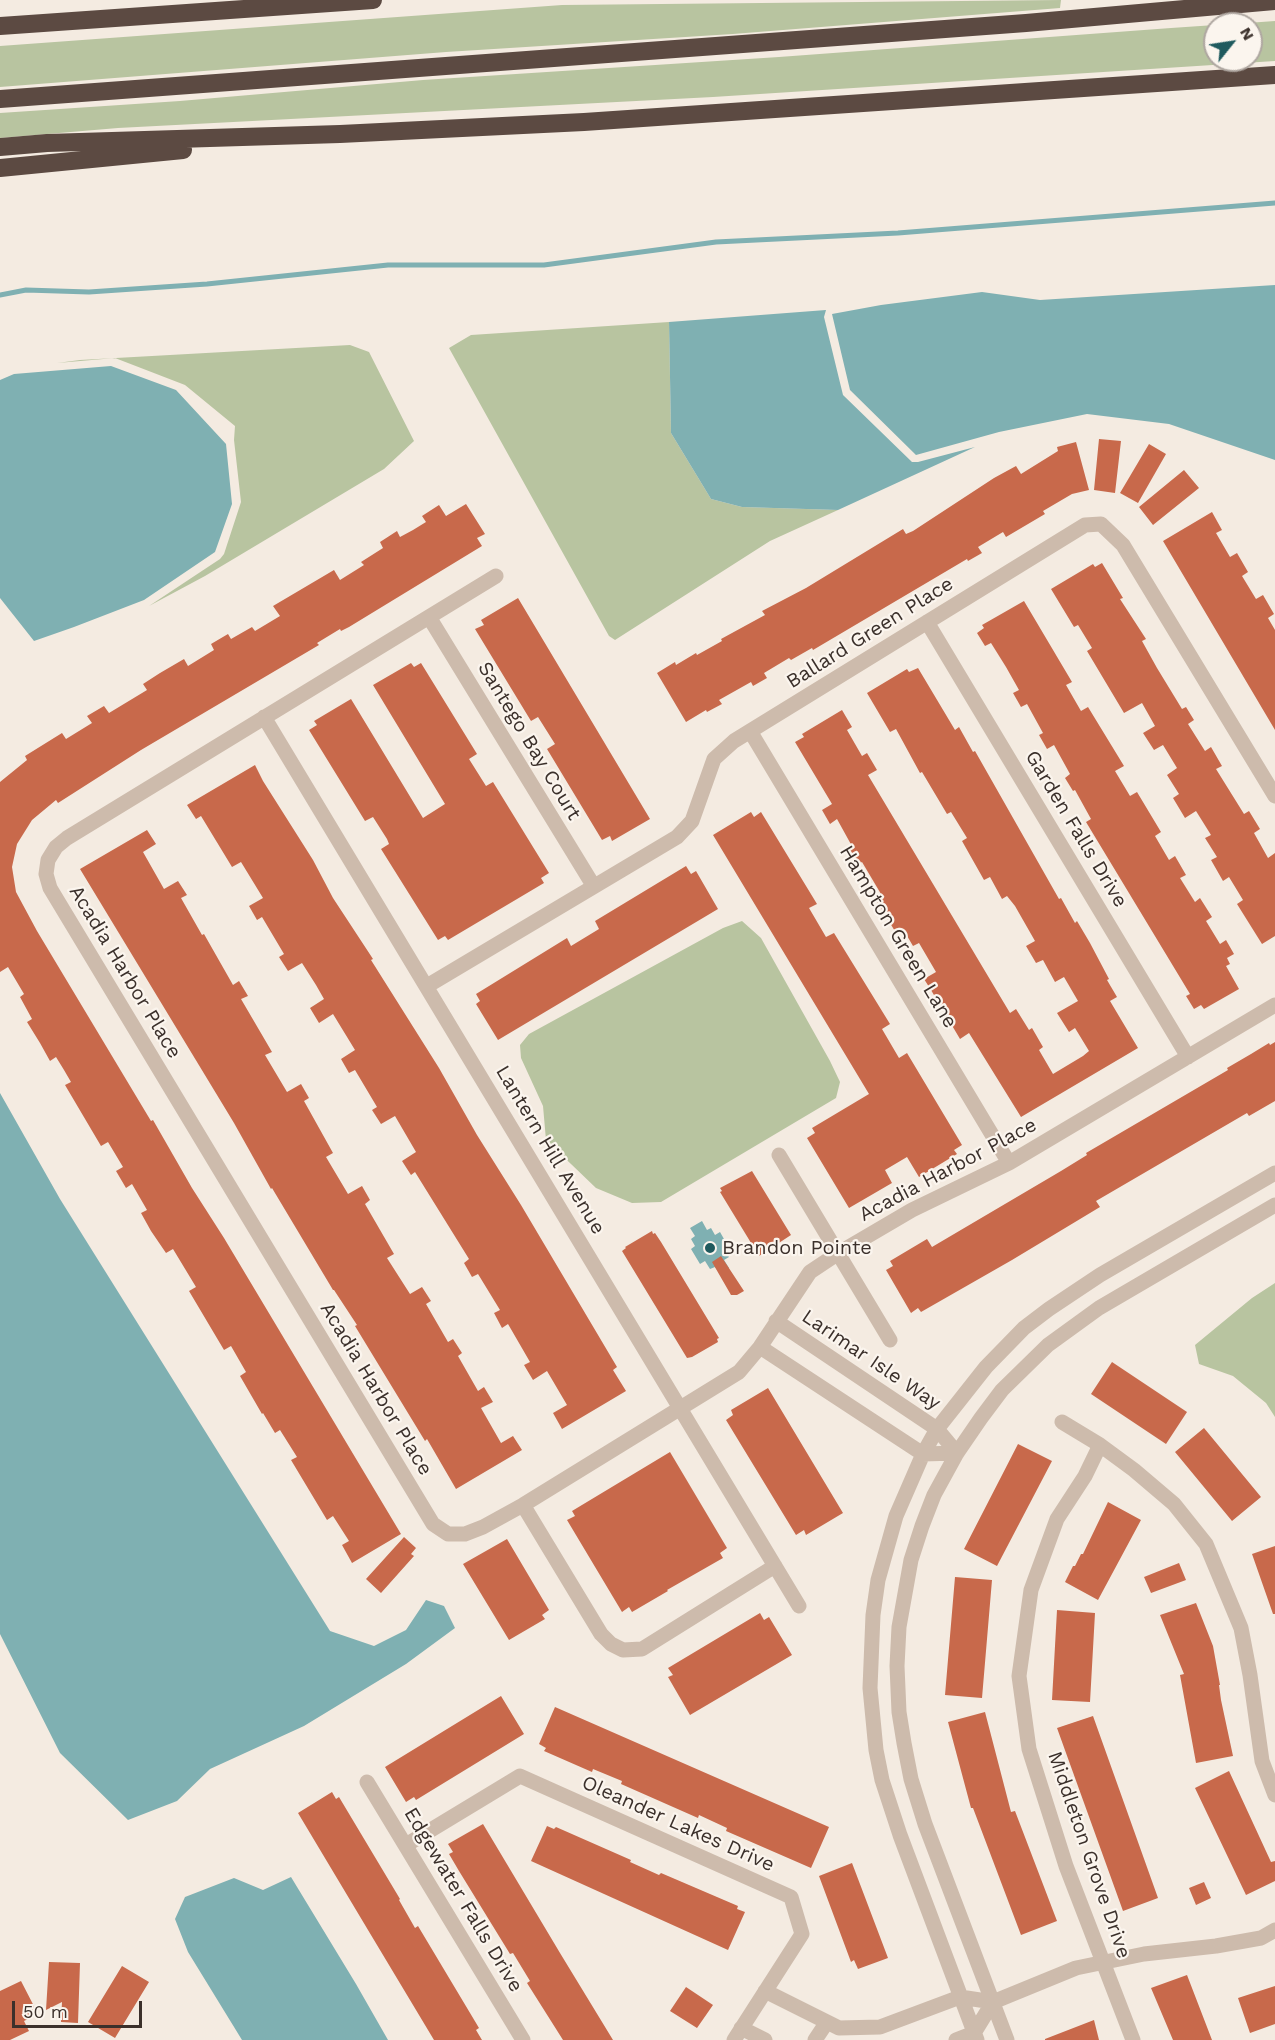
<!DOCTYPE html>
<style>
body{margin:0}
#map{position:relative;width:1275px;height:2040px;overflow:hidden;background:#f4ebe1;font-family:"Work Sans",sans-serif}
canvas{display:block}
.north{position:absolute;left:1203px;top:12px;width:60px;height:60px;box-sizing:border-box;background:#fbf5ee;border:2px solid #aea6a0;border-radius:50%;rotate:60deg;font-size:16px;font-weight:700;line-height:24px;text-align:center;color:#3b302b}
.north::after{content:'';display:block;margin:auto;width:21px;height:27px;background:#1f5a5e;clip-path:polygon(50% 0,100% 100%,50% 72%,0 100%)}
.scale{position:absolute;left:12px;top:2001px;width:130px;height:27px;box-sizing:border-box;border:3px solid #3b302b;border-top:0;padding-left:8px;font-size:18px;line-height:21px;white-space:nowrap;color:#3b302b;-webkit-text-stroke:4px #fbf5ee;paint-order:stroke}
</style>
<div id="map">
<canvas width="1275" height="2040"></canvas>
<div class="north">N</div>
<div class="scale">50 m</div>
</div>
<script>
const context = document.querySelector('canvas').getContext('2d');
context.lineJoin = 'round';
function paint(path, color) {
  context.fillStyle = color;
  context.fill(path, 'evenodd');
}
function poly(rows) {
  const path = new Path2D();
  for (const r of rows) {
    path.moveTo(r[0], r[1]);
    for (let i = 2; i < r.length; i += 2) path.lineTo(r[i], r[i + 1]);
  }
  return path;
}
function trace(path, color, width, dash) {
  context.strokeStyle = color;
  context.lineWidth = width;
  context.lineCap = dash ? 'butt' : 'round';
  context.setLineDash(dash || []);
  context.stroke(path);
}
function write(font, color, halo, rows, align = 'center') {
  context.font = font + ' "Work Sans",sans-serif';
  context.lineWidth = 4.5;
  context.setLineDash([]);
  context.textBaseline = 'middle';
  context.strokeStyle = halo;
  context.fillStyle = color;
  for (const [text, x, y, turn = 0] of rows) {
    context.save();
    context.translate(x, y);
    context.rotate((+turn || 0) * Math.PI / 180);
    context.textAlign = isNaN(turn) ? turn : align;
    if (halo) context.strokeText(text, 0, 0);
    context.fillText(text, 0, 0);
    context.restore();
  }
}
paint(poly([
 [1061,0,1060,8,733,34,446,52,0,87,0,46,562,5],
 [1275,21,1275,61,713,97,118,128,0,138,0,113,180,101,423,80,779,57,1171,28,1215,25,1215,60,1251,60,1251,24,1233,24],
 [669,322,671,433,711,499,742,507,838,510,770,541,615,640,609,636,449,348,471,335],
 [350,345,369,352,414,441,384,469,205,576,149,606,220,559,224,554,241,502,234,440,235,426,185,385,115,358,57,363,80,360],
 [742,921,761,938,830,1061,840,1082,836,1098,661,1202,632,1203,596,1188,546,1140,543,1106,521,1058,520,1045,529,1034,723,928],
 [1275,1283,1275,1417,1266,1403,1233,1376,1199,1364,1195,1345,1252,1298]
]), '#b8c4a0');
paint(poly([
 [1275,285,1275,460,1169,424,1087,414,999,432,916,455,850,390,832,314,881,305,982,292,1040,300],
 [826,310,824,317,843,395,912,462,918,462,975,447,838,510,742,507,711,499,671,433,669,322],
 [111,366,176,390,226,444,232,504,215,552,144,600,74,627,34,641,0,598,0,380,14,374],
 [0,1093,60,1199,330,1631,374,1646,406,1630,426,1600,444,1606,455,1628,406,1664,304,1726,210,1769,177,1801,128,1820,60,1753,0,1634],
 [702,1221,707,1230,711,1228,715,1235,720,1232,728,1246,724,1249,729,1257,724,1260,729,1268,720,1274,715,1267,710,1269,705,1261,700,1264,691,1249,695,1246,691,1239,695,1236,690,1228],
 [291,1877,356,1984,388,2040,242,2040,188,1952,175,1919,185,1897,234,1878,263,1890]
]), '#7fb0b2');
trace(poly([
 [0,295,26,290,89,292,207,284,388,265,544,265,716,242,898,233,1275,203]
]), '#7fb0b2', 5);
paint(poly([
 [1099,439,1121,441,1115,493,1094,490],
 [1076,442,1089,490,1072,494,1043,511,1045,514,1006,537,1003,532,978,547,982,553,968,561,967,559,813,650,812,648,791,660,789,658,764,673,767,678,753,686,751,682,719,700,722,704,707,712,706,710,686,722,657,673,675,662,676,665,696,653,697,655,722,641,721,639,765,615,762,611,806,588,903,529,906,534,913,531,994,478,1016,466,1021,474,1058,451,1057,447],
 [1149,444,1166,454,1138,503,1120,493],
 [1184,470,1199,488,1153,525,1139,507],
 [466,504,485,534,477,538,482,546,349,627,341,631,340,629,317,643,319,645,141,750,58,803,56,800,32,820,17,844,12,867,16,892,37,931,151,1121,153,1120,192,1188,224,1238,401,1534,352,1563,342,1545,349,1541,333,1516,327,1520,291,1460,297,1457,280,1430,275,1433,263,1413,262,1414,240,1376,246,1372,231,1346,224,1350,189,1291,196,1287,173,1249,166,1253,151,1231,141,1213,147,1210,132,1184,126,1188,116,1171,123,1167,108,1142,101,1146,65,1085,71,1082,64,1070,56,1057,50,1061,40,1043,27,1022,32,1019,20,997,24,994,8,967,0,972,0,782,27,760,25,756,62,733,66,739,92,723,87,716,104,706,109,713,147,690,143,684,160,673,184,659,188,666,214,650,211,644,228,634,231,639,252,627,255,631,280,616,273,606,334,570,340,580,364,565,361,562,383,548,380,542,397,531,400,537,413,530,426,522,422,516,439,505,446,516],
 [1212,512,1222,530,1216,533,1230,557,1237,553,1248,572,1242,576,1256,599,1263,595,1274,614,1268,618,1275,630,1275,730,1163,541],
 [1102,563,1123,598,1120,599,1146,639,1142,641,1157,668,1182,709,1186,707,1194,720,1188,724,1205,751,1211,747,1222,766,1216,769,1244,814,1249,811,1260,829,1254,833,1268,858,1275,853,1275,936,1262,944,1237,904,1243,900,1229,877,1223,881,1211,860,1217,857,1205,838,1211,835,1196,811,1185,818,1173,798,1179,794,1167,775,1177,768,1163,745,1154,750,1143,733,1155,726,1142,703,1124,713,1087,651,1092,648,1078,625,1074,627,1051,589,1093,564,1095,567],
 [518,598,650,819,612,841,610,836,602,840,547,749,555,744,538,717,531,721,475,629,484,625,481,620],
 [1024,601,1072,682,1066,685,1081,711,1088,707,1124,766,1115,771,1130,796,1137,792,1161,832,1155,836,1169,860,1175,856,1186,875,1180,878,1195,902,1200,898,1212,917,1206,921,1220,944,1226,940,1234,954,1227,958,1230,964,1226,966,1239,989,1204,1009,1201,1005,1194,1009,1186,996,1190,994,1086,822,1091,819,1075,790,1073,791,1065,778,1070,774,1054,745,1047,749,1039,735,1043,733,1027,704,1021,707,1013,693,1019,690,1006,667,991,643,985,646,977,633,984,628,982,625],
 [411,663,414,667,421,663,477,754,469,759,486,786,493,782,549,873,541,878,544,883,448,940,445,936,438,940,381,849,389,844,387,839,373,817,365,821,309,730,317,725,314,721,351,699,423,818,445,804,373,685],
 [918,668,955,730,959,727,973,752,975,751,1059,899,1061,898,1075,923,1077,921,1090,943,1109,979,1107,980,1117,997,1110,1001,1138,1048,1021,1117,969,1033,960,1039,931,990,924,979,936,972,919,943,913,946,903,929,896,933,875,898,881,894,862,862,856,865,848,852,853,848,837,819,830,824,822,810,832,804,795,742,804,737,802,734,842,710,852,727,847,730,862,756,867,753,877,770,868,775,1010,1013,1016,1009,1029,1030,1032,1028,1043,1047,1039,1050,1053,1074,1083,1056,1089,1051,1075,1028,1069,1032,1057,1013,1078,1001,1064,977,1055,982,1043,960,1036,963,1026,946,1035,941,1015,906,1007,896,1002,899,990,877,984,880,962,841,967,838,951,812,947,814,922,772,920,773,896,729,890,732,867,693,907,669,909,672],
 [255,765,263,781,313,860,333,898,373,959,371,960,439,1068,477,1135,521,1205,617,1367,613,1370,626,1391,562,1429,553,1413,567,1405,547,1371,533,1380,524,1365,530,1362,508,1324,502,1328,494,1313,500,1310,478,1274,472,1277,464,1263,469,1259,415,1172,411,1175,402,1161,416,1152,395,1116,381,1124,372,1110,377,1107,355,1070,349,1073,341,1059,355,1050,333,1014,319,1023,310,1008,324,999,316,985,302,963,288,971,279,957,284,954,262,917,257,920,249,906,263,898,241,862,232,867,201,816,196,819,187,805],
 [751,812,754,817,761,812,817,904,809,908,826,937,834,933,890,1024,882,1029,899,1058,907,1053,962,1145,954,1150,957,1154,919,1177,907,1157,885,1170,892,1183,849,1208,807,1138,815,1133,812,1128,869,1094,713,835],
 [147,830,156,844,143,852,164,889,178,881,187,895,181,898,202,935,204,934,233,985,239,981,248,996,241,999,272,1052,265,1055,287,1092,301,1084,309,1098,304,1101,333,1153,326,1157,348,1194,362,1186,370,1200,365,1204,394,1254,387,1258,410,1294,422,1287,431,1301,426,1304,448,1342,453,1339,462,1353,458,1356,478,1391,484,1387,493,1402,481,1408,501,1443,513,1436,522,1450,456,1489,427,1439,425,1441,355,1326,357,1325,334,1290,333,1290,272,1188,271,1189,234,1123,80,869],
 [686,866,691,874,696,871,718,909,498,1040,476,1004,480,1001,476,994,567,938,571,946,599,929,595,921],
 [1275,1042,1275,1101,1249,1116,1247,1113,1096,1201,1100,1207,1012,1260,921,1312,918,1308,911,1313,886,1270,893,1266,890,1261,927,1239,932,1247,1061,1171,1087,1155,1086,1153,1228,1070,1227,1068,1251,1054,1269,1043,1270,1045],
 [752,1171,791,1235,759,1256,720,1192,722,1191,720,1188],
 [652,1231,653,1234,655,1233,661,1242,719,1338,717,1339,718,1342,692,1357,687,1358,622,1251,626,1248,625,1247],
 [721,1256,744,1291,737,1295,731,1295,712,1262],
 [1112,1362,1187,1412,1166,1444,1091,1394],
 [768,1388,843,1513,806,1535,804,1530,796,1535,726,1420,733,1415,731,1410],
 [1204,1428,1261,1497,1232,1521,1175,1452],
 [1018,1444,1052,1461,997,1566,964,1549],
 [670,1452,727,1548,720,1553,723,1558,667,1590,668,1591,632,1612,629,1607,622,1612,567,1520,575,1516,572,1511],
 [1108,1502,1141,1520,1098,1600,1065,1582,1073,1566,1075,1566,1081,1554,1083,1554],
 [404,1537,416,1548,411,1554,414,1556,381,1593,366,1579],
 [507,1539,549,1610,542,1615,545,1619,509,1640,463,1564],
 [1275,1546,1275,1614,1273,1614,1252,1554],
 [1179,1563,1186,1580,1151,1593,1144,1577],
 [955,1577,992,1580,982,1698,945,1695],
 [1196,1603,1213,1646,1220,1685,1219,1685,1221,1700,1233,1756,1196,1763,1180,1675,1184,1674,1160,1615],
 [1057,1610,1095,1613,1090,1702,1052,1700],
 [760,1613,764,1620,769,1617,792,1655,690,1715,668,1677,673,1675,668,1668],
 [501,1696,524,1734,416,1800,414,1797,406,1802,385,1767],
 [555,1707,829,1827,811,1868,726,1831,727,1828,699,1815,698,1818,621,1784,622,1781,593,1769,592,1772,544,1751,546,1748,539,1744],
 [985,1712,1011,1812,1015,1811,1057,1921,1021,1935,973,1808,971,1808,948,1722],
 [1093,1716,1158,1898,1123,1911,1057,1728],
 [1229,1771,1271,1862,1275,1861,1275,1881,1246,1895,1195,1788],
 [332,1792,336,1799,339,1797,400,1899,399,1900,415,1928,418,1926,479,2028,476,2030,482,2040,434,2040,368,1930,298,1813],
 [483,1824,560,1953,613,2040,563,2040,527,1983,530,1981,513,1953,510,1954,459,1871,449,1854,453,1852,448,1844],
 [547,1826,554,1829,556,1827,631,1860,630,1862,659,1875,661,1873,738,1906,737,1909,745,1912,728,1950,531,1861],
 [852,1863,888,1958,858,1969,854,1960,851,1962,819,1876],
 [1204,1882,1211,1898,1196,1905,1189,1888],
 [49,1962,80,1963,78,2023,61,2022,62,2002,46,2010],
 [122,1966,149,1982,115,2038,88,2022],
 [1187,1975,1212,2040,1173,2040,1151,1988],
 [21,1981,38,2014,24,2021,29,2031,10,2040,0,2040,0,1991],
 [1275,1986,1275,2024,1250,2033,1238,1998],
 [686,1987,713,2005,697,2028,670,2011],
 [1094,2020,1099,2040,1045,2040,1045,2039]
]), '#c8694b');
trace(poly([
 [496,576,67,838,56,847,48,860,46,874,50,888,433,1524,448,1534,465,1534,483,1527,523,1505,739,1372,760,1347,810,1272,837,1254,912,1210,1009,1163,1275,1005],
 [429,617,593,885],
 [927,622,1188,1057],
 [264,717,799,1606],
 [750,731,1009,1163],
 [427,986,677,837,692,821,714,759,734,741,1085,525,1101,524,1123,545,1275,796],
 [779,1155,890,1340],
 [776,1321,937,1429,957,1453],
 [760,1347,923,1454,957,1453],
 [1062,1422,1100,1445,1134,1470,1174,1504,1206,1544,1241,1628,1250,1675,1262,1761,1275,1795],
 [1100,1445,1085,1476,1057,1519,1031,1590,1019,1676,1029,1749,1066,1866,1133,2040],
 [523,1505,601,1634,611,1644,623,1650,642,1649,775,1566],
 [367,1782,523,2040],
 [406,1845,520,1776,791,1897,802,1934,734,2040],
 [765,1991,839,2028,880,2027,960,1997,993,2002,1076,1968,1144,1954,1216,1946,1261,1938,1275,1930],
 [741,2028,765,2040],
 [815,2040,827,2022],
 [956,2040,974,2033,993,2002],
 [977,2040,900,1835,882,1780,876,1750,870,1688,873,1615,878,1580,896,1516,923,1454,937,1429,986,1367,1024,1328,1049,1309,1100,1275,1275,1173],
 [1007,2040,925,1824,911,1779,904,1743,899,1712,897,1666,899,1627,911,1560,922,1526,934,1495,957,1453,981,1418,1002,1390,1048,1345,1099,1308,1275,1205]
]), '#cdbbac', 15);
trace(poly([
 [0,26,373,0],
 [0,99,1026,23,1275,1],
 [0,147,47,143,340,134,584,122,1275,75],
 [0,168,183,150]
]), '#5c4a42', 18);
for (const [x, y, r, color] of [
 [710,1248,6,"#1f5a5e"]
]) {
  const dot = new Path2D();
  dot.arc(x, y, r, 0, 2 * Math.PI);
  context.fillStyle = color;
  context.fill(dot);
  trace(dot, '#fbf5ee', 2);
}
write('20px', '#3b302b', '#fbf5ee', [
 ["Ballard Green Place",870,633,-32],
 ["Santego Bay Court",529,741,59],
 ["Garden Falls Drive",1076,829,59],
 ["Hampton Green Lane",898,937,59],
 ["Acadia Harbor Place",125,972,59],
 ["Lantern Hill Avenue",550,1150,59],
 ["Acadia Harbor Place",948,1170,-28],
 ["Larimar Isle Way",871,1360,34],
 ["Acadia Harbor Place",376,1389,59],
 ["Oleander Lakes Drive",678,1824,24],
 ["Middleton Grove Drive",1089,1855,71],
 ["Edgewater Falls Drive",463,1900,59]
]);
write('20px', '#3b302b', '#fbf5ee', [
 ["Brandon Pointe",722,1248]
], 'left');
</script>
